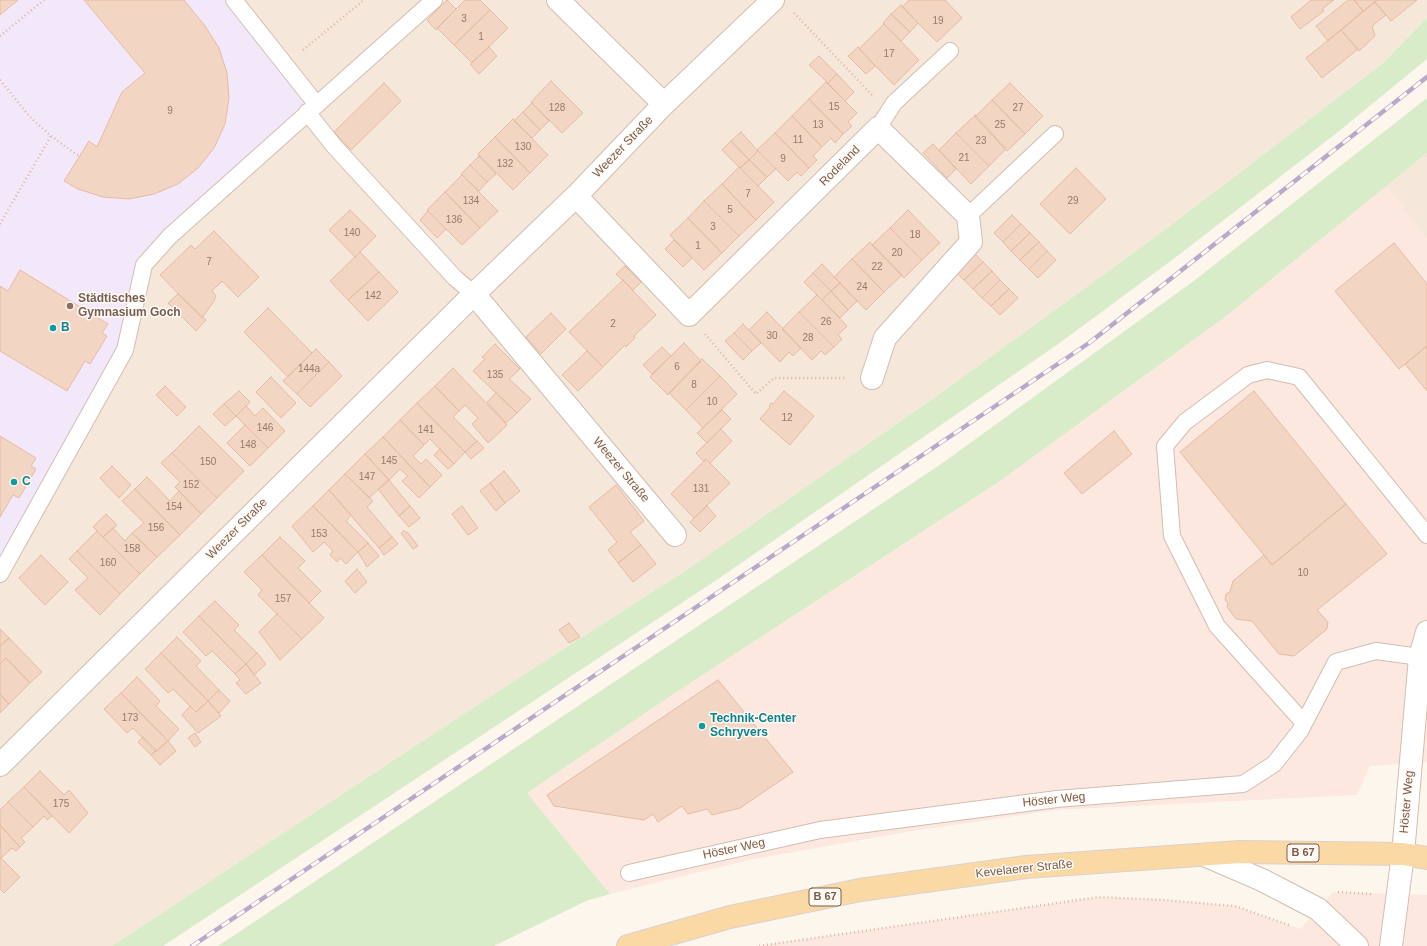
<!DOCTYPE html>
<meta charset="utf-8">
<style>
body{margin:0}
canvas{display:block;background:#fdf6ec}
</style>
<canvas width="1427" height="946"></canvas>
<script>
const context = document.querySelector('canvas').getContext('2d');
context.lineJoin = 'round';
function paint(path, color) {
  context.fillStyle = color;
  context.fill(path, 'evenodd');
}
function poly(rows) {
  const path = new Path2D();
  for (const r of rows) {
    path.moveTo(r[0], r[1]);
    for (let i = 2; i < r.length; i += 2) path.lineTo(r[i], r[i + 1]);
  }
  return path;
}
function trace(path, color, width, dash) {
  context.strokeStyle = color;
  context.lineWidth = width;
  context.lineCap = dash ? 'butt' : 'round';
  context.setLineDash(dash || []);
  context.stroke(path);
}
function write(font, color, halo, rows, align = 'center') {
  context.font = font + ' Arial,sans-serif';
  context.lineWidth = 3;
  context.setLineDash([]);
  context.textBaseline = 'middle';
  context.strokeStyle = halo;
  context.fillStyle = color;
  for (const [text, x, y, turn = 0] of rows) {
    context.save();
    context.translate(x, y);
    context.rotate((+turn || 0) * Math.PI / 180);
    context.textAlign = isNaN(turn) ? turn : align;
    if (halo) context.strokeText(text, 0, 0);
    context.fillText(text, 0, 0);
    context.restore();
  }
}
paint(poly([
 [234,0,1427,0,1427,18,1382,64,1158,235,934,398,688,569,497,692,112,946,0,946,0,574,149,263],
 [1427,153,1427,239,1386,186]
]), '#f5e8da');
paint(poly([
 [1386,186,1427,239,1427,762,1370,766,1357,795,1056,810,912,831,749,860,610,894,527,793,672,695,1000,481,1225,317],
 [1333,892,1427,895,1427,946,759,946,1099,897,1164,900,1235,906,1300,929]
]), '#fde8e0');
paint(poly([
 [0,0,234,0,317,112,149,263,130,349,0,574]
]), '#f3e8fa');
paint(poly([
 [1427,18,1427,59,1338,132,1176,257,1061,342,718,579,163,946,112,946,497,692,688,569,934,398,1158,235,1382,64],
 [1427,98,1427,153,1225,317,1000,481,672,695,527,793,610,894,586,901,494,946,218,946,944,462,1195,280]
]), '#d8ecc9');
const building = poly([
 [0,0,18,0,0,15,0,0],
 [84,0,184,0,205,26,219,48,227,73,229,98,225,124,214,148,198,168,178,184,154,194,129,199,103,197,78,189,64,181,89,141,97,147,122,92,145,73,84,0],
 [447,0,456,9,436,30,427,20,447,0],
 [465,0,480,0,490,10,454,45,437,28,465,0],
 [909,0,945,0,962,18,937,42,902,7,909,0],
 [1311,0,1334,0,1322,9,1324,11,1300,29,1291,17,1311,0],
 [1348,0,1354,0,1363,11,1328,41,1316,26,1348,0],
 [1354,0,1377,0,1363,11,1354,0],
 [1377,0,1417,0,1391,21,1375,2,1377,0],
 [1375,2,1386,15,1372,26,1375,36,1359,51,1341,30,1375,2],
 [901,5,918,23,910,32,891,14,901,5],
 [490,10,508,28,472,63,454,45,490,10],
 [891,14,910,32,901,41,883,23,891,14],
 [884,24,919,60,894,85,859,49,884,24],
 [1341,30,1358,49,1322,78,1306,58,1341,30],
 [489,47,497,56,479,74,470,64,489,47],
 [858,47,875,66,866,74,848,56,858,47],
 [819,56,837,74,828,83,809,65,819,56],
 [837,74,854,92,845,101,828,83,837,74],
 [551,81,583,113,562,133,531,102,551,81],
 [826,82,857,113,848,122,852,126,843,134,809,99,826,82],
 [384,83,401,101,351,150,334,132,384,83],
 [1010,83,1043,116,1025,134,992,100,1010,83],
 [809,99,843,134,835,143,831,138,822,147,792,116,809,99],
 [992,100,1025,134,1007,151,975,117,992,100],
 [532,103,549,121,540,130,523,112,532,103],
 [523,112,540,130,532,138,514,121,523,112],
 [975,115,1006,149,989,166,956,133,975,115],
 [792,116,822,147,813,156,817,160,809,168,775,133,792,116],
 [513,119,548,155,530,173,495,137,513,119],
 [741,132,758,151,749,160,731,141,741,132],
 [775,133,809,168,801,176,797,172,788,181,757,150,775,133],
 [956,133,989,166,971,184,939,150,956,133],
 [495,137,530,173,513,190,478,154,495,137],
 [731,141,749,160,740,168,722,150,731,141],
 [933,144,956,169,947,178,923,153,933,144],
 [758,151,776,169,767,177,749,160,758,151],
 [479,156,496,174,487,182,470,165,479,156],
 [749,160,767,177,758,186,740,168,749,160],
 [470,165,487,182,479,191,461,174,470,165],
 [739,167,774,202,756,220,722,184,739,167],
 [1076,168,1106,199,1070,234,1040,204,1076,168],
 [462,175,498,211,480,228,445,192,462,175],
 [722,184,756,220,739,236,704,201,722,184],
 [445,192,480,228,462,245,427,210,445,192],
 [704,201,739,236,722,253,688,218,704,201],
 [350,210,376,236,355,257,329,230,350,210],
 [908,210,940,243,922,260,890,228,908,210],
 [428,211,446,229,437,238,420,220,428,211],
 [1012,215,1021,224,1003,242,994,233,1012,215],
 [688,218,722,253,704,270,670,235,688,218],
 [1021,224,1030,233,1011,251,1003,242,1021,224],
 [890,228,922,260,904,278,872,245,890,228],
 [214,231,259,277,238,297,222,281,212,291,216,296,214,301,202,318,160,275,191,245,195,249,214,231],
 [1030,233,1039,242,1020,260,1011,251,1030,233],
 [674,240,692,258,683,267,665,249,674,240],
 [870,242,902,275,884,292,852,259,870,242],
 [1039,242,1047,251,1029,269,1020,260,1039,242],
 [1394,243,1427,284,1427,346,1399,369,1335,291,1394,243],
 [1047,251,1056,260,1038,278,1029,269,1047,251],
 [360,252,379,272,348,300,330,281,360,252],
 [974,253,983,262,964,280,955,271,974,253],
 [852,259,884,292,866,310,834,277,852,259],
 [983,262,992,271,973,289,964,280,983,262],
 [822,264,840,283,831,291,813,273,822,264],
 [625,266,641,282,633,290,616,274,625,266],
 [20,270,108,324,102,333,107,336,90,364,85,361,67,391,0,351,0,286,8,291,20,270],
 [992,271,1000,280,982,298,973,289,992,271],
 [379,272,398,292,368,321,348,300,379,272],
 [813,273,831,291,822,300,804,282,813,273],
 [623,280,656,315,634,336,635,338,626,347,625,345,603,367,569,332,623,280],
 [1000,280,1009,289,991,306,982,298,1000,280],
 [840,283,857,301,848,310,831,291,840,283],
 [1009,289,1018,298,1000,315,991,306,1009,289],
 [831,291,848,310,840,318,822,300,831,291],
 [178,294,206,320,196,331,168,303,178,294],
 [817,295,847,326,838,335,842,339,834,347,799,312,817,295],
 [268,308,312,353,288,377,244,332,268,308],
 [767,312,801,348,793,356,789,352,780,362,749,330,767,312],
 [799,312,834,347,825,355,821,351,812,360,782,329,799,312],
 [551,313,566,329,541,354,526,337,551,313],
 [743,324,761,343,752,351,734,333,743,324],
 [734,333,752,351,743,360,725,341,734,333],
 [684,343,701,361,668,395,650,377,684,343],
 [495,344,520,369,509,379,531,399,517,413,473,371,485,359,482,357,495,344],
 [1427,346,1427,391,1405,364,1427,346],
 [662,347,671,356,652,374,643,365,662,347],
 [316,349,329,362,297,394,283,381,316,349],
 [587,351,603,367,578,391,562,375,587,351],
 [702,359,720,376,686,410,669,393,702,359],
 [329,362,342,376,310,407,297,394,329,362],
 [453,368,507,425,488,443,472,424,478,418,465,405,459,411,435,386,453,368],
 [720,376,737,394,703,428,686,410,720,376],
 [271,377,296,403,281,418,256,392,271,377],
 [165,386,186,407,177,416,156,395,165,386],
 [435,386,459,411,453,417,477,441,465,452,417,403,435,386],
 [239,391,250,402,236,416,224,404,239,391],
 [784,391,814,416,790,445,760,419,770,407,769,406,771,403,773,404,784,391],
 [1254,391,1346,504,1272,565,1180,452,1254,391],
 [496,393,517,413,506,423,487,402,496,393],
 [417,403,465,452,454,464,430,439,424,445,400,420,417,403],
 [224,404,236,416,225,426,213,414,224,404],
 [246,406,255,416,263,408,285,431,268,448,236,416,246,406],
 [722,410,731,419,707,443,697,433,722,410],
 [400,420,424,445,413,456,421,464,426,459,442,475,430,487,383,437,400,420],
 [245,425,268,448,250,466,227,443,245,425],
 [199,426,244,471,217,498,172,453,199,426],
 [721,429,732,441,710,463,706,459,704,462,696,453,721,429],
 [1114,431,1132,454,1082,494,1064,473,1114,431],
 [0,436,36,458,31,466,36,469,19,498,13,495,0,517,0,436],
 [383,437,430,487,419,498,402,481,408,476,400,469,389,480,365,454,383,437],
 [477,441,484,448,471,459,465,452,477,441],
 [440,449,454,464,448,469,434,455,440,449],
 [172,453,217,498,201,514,175,487,180,482,161,463,172,453],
 [365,454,389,480,369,498,345,474,365,454],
 [706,459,730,483,694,518,671,494,706,459],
 [112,466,131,485,119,498,100,478,112,466],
 [504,471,520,491,505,503,490,483,504,471],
 [345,474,373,501,367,507,392,537,379,548,329,490,345,474],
 [147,477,170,501,179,491,201,514,180,535,135,489,147,477],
 [389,480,410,506,399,516,378,489,389,480],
 [490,483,505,503,496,511,480,491,490,483],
 [616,485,644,521,630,532,641,545,618,563,608,550,617,542,589,507,616,485],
 [135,489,180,535,157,557,132,533,144,523,122,501,135,489],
 [329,490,351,515,346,521,368,543,358,552,313,506,329,490],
 [1346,504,1387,554,1317,610,1328,622,1327,629,1294,656,1279,654,1252,621,1236,619,1227,607,1228,603,1225,600,1226,594,1230,592,1233,581,1264,555,1272,565,1346,504],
 [313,506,358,552,346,564,340,558,337,562,330,555,333,551,324,542,313,552,292,526,313,506],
 [410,506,420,518,409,527,399,516,410,506],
 [462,506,478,528,468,535,452,514,462,506],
 [707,506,716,516,700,532,690,522,707,506],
 [106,514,117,525,103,537,93,527,106,514],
 [113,528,125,541,132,533,157,557,140,574,103,537,113,528],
 [97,531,140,574,120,594,77,551,97,531],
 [404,531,408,533,418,546,413,549,401,533,404,531],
 [280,537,305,561,298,568,321,591,309,603,262,555,280,537],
 [392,537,398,544,384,555,379,548,392,537],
 [368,543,379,556,367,567,358,552,368,543],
 [641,545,656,564,633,582,618,563,641,545],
 [77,551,120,594,100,615,75,590,88,578,69,559,77,551],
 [41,555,68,582,45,605,19,578,41,555],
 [262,555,324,618,302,639,258,595,262,590,244,572,262,555],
 [357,569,367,582,355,593,345,581,357,569],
 [215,601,239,625,234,630,257,653,246,664,199,616,215,601],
 [277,614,302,639,280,660,259,632,277,614],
 [199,616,246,664,235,674,212,651,206,656,183,632,199,616],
 [569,623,580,637,569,643,559,630,569,623],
 [0,629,9,638,0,646,0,629],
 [177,637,201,661,196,666,219,690,208,701,161,653,177,637],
 [9,638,42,672,30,683,6,658,0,664,0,646,9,638],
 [161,653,208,701,196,712,173,689,168,693,145,669,161,653],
 [257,653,266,664,254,675,246,664,257,653],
 [6,658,30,683,9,704,0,694,0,664,6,658],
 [246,664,261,683,246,694,236,683,240,680,235,674,246,664],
 [137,677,160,701,156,706,179,729,168,741,121,693,137,677],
 [718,680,793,772,740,808,712,815,707,809,688,814,682,806,658,822,653,814,644,820,554,806,547,795,718,680],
 [219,690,230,701,219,713,208,701,219,690],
 [121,693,168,741,156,752,133,728,127,733,104,709,121,693],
 [0,694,9,704,0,713,0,694],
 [208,701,221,716,198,733,182,715,190,706,196,712,208,701],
 [195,733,201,742,195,747,188,738,195,733],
 [143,737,156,750,151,755,138,742,143,737],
 [168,741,176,751,160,765,151,755,168,741],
 [40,771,64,795,69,790,88,813,69,833,24,787,40,771],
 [24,787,52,816,47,820,44,816,33,827,8,802,24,787],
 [8,802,33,827,21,838,25,842,20,847,0,825,0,810,8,802],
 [0,825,20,847,16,851,12,848,1,858,0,825],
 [0,857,20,877,4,893,0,889,0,857]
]);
paint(building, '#f3d5c3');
trace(building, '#e6bba3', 1);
const lane = poly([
 [234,0,317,105],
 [307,112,334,146,455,278,474,294],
 [878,128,894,103,950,51],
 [968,216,1055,134],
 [0,574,125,350,144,265,170,236,434,0],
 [1304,723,1217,626,1172,536,1165,446,1185,422,1248,375,1267,370,1299,377,1427,535],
 [629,873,820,830,1057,799,1243,784,1274,764,1300,731,1336,662,1376,651,1420,657]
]);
const street = poly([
 [558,0,664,104],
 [576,196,689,315,878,128,968,216,971,242,885,338,872,378],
 [474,294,675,535],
 [0,765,474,294,576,196,664,104,773,0],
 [1204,855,1262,880,1318,909,1357,946],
 [1391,946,1403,854,1420,657,1427,632]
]);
const primary = poly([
 [628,946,730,917,860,890,1026,867,1240,852,1403,854,1427,858]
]);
trace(lane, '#d1beb0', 18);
trace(street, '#d1beb0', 24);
trace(primary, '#dad1cd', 24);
trace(poly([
 [794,13,873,96],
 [0,36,44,0],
 [303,50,364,0],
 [0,80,30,117,51,136,80,157],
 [0,224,51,136],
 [705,334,756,394,774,378,847,378],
 [1338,892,1373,894],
 [759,946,1099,897,1164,900,1235,906,1289,925]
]), '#d9b8a5', 2.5, [1, 3]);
trace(lane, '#fff', 16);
trace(street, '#fff', 22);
trace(primary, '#fbd9a5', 22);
const rail = poly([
 [192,946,1089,343,1427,77]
]);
trace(rail, '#b9a8c9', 4.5);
trace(rail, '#fffaf3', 3, [9]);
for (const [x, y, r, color] of [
 [70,306,4,"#8d6e63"],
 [53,328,4,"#0f9aa8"],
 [14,482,4,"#0f9aa8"],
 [702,726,4,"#0f9aa8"]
]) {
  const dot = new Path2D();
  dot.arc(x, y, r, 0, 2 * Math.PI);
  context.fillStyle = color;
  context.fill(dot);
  trace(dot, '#fffaf3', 1.5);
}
write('10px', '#987a6a', null, [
 ["3",464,19],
 ["19",938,21],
 ["1",481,37],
 ["17",889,54],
 ["15",834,107],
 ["128",557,108],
 ["27",1018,108],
 ["9",170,111],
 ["13",818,125],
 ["25",1000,125],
 ["11",798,140],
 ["23",981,141],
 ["130",523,147],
 ["21",964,158],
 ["9",783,159],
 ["132",505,164],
 ["7",748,194],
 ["134",471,201],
 ["29",1073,201],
 ["5",730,210],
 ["136",454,220],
 ["3",713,227],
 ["140",352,233],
 ["18",915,235],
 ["1",698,246],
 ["20",897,253],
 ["7",209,262],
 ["22",877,267],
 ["24",862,287],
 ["142",373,296],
 ["26",826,322],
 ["2",613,324],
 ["30",772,336],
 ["28",808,338],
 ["6",677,367],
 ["144a",309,369],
 ["135",495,375],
 ["8",694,385],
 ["10",712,402],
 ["12",787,418],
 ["146",265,428],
 ["141",426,430],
 ["148",248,445],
 ["145",389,461],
 ["150",208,462],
 ["147",367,477],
 ["152",191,485],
 ["131",701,489],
 ["154",174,507],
 ["156",156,528],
 ["153",319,534],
 ["158",132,549],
 ["160",108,563],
 ["10",1303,573],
 ["157",283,599],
 ["173",130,718],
 ["175",61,804]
]);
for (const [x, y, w] of [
 [1303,853,32],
 [825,897,32]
]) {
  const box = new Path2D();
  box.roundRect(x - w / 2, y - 9, w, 18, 3);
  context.fillStyle = '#fffaf3';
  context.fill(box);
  trace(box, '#7a5c4d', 1);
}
write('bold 11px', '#7a5c4d', null, [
 ["B 67",1303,853],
 ["B 67",825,897]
]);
write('12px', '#7a5c4d', '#fffaf3', [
 ["Weezer Straße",623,147,-46],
 ["Rodeland",840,166,-45],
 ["Weezer Straße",621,470,50],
 ["Weezer Straße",237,529,-45],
 ["Höster Weg",1054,800,-6],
 ["Höster Weg",1407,802,-85],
 ["Höster Weg",734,849,-12],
 ["Kevelaerer Straße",1024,869,-6]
]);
write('bold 12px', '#785e54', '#fffaf3', [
 ["Städtisches",78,299],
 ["Gymnasium Goch",78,313]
], 'left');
write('bold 12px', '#0d838f', '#fffaf3', [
 ["B",61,328],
 ["C",22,482],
 ["Technik-Center",710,719],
 ["Schryvers",710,733]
], 'left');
</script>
